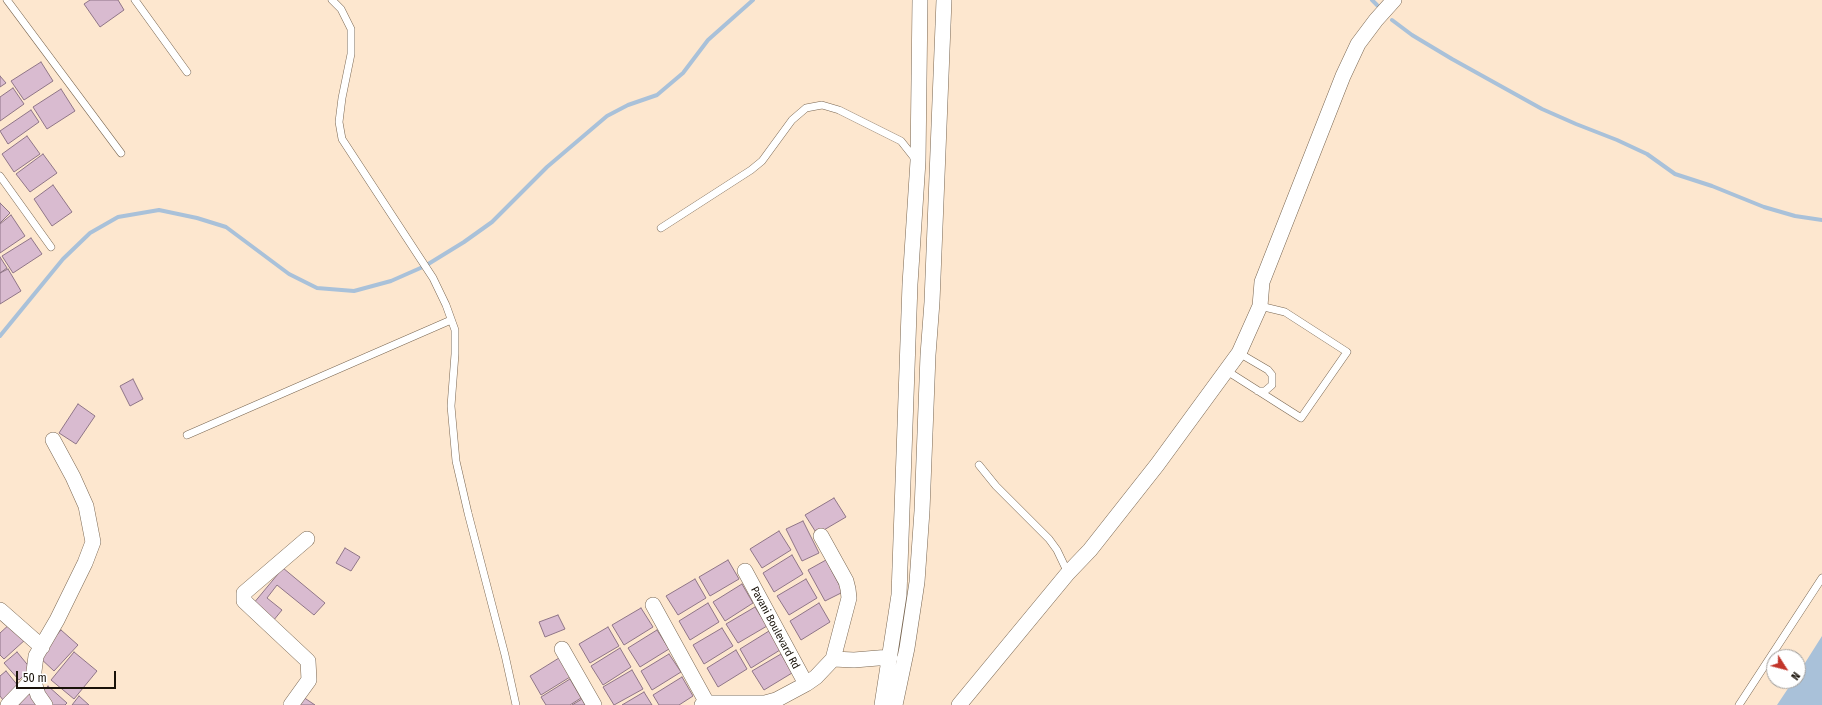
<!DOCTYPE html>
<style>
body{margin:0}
#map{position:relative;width:1822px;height:705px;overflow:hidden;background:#fde7cf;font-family:"Fira Sans Condensed",sans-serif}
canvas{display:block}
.north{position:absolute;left:1766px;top:649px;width:40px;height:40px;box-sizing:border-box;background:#fff;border:1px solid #a3a09d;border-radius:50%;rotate:126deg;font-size:11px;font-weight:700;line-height:16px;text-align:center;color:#191209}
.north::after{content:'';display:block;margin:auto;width:14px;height:18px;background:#c2352a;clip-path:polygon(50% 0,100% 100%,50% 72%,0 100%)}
.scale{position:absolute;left:16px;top:671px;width:100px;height:18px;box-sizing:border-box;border:2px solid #191209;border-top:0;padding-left:5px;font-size:12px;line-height:14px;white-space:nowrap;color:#191209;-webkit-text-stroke:3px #fff;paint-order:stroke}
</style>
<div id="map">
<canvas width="1822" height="705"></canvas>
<div class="north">N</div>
<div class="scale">50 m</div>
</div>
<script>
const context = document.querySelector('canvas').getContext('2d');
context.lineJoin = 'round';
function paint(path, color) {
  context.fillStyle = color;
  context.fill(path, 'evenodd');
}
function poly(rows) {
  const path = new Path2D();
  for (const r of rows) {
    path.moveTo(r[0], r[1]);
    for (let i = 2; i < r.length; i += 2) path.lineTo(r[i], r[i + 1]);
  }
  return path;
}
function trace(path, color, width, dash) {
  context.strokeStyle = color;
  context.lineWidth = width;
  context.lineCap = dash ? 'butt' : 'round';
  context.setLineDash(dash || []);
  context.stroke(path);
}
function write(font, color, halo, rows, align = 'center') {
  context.font = font + ' "Fira Sans Condensed",sans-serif';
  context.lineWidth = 3;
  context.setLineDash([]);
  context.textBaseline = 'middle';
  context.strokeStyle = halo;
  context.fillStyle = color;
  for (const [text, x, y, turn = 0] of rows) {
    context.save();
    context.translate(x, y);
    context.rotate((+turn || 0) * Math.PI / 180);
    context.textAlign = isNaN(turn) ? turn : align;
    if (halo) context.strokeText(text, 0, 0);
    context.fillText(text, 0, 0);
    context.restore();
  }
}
paint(poly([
 [1822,636,1822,705,1777,705,1793,681,1798,681,1798,674]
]), '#a9c1d9');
trace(poly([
 [1372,0,1377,5],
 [1392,20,1412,35,1452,59,1542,109,1576,124,1617,140,1647,154,1675,174,1712,186,1764,207,1795,216,1822,220],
 [0,336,63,259,90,233,118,217,159,210,197,218,226,227,289,274,317,288,354,291,391,281,425,266,464,242,492,222,547,167,607,116,628,105,657,95,683,73,708,40,753,0]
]), '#a9c1d9', 4);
const building = poly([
 [90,0,118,0,124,10,100,27,84,4,90,0],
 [41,62,53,81,24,100,11,81,41,62],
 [0,76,6,83,0,87,0,76],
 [13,88,24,104,0,121,0,97,13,88],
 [61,89,75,111,47,129,33,107,61,89],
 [31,110,39,122,8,144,0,131,31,110],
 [27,136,40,154,14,172,2,154,27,136],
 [43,154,57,173,30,192,16,174,43,154],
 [53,185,72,212,52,226,34,199,53,185],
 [0,203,10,213,0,223,0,203],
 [11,215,25,236,0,253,0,224,11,215],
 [31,238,42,254,13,273,2,256,31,238],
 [0,257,7,268,0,273,0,257],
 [8,269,21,291,0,304,0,273,8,269],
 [133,379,143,399,130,406,120,386,133,379],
 [78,404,95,416,76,444,59,433,78,404],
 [834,498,846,517,817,534,805,515,834,498],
 [803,521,819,553,802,561,786,529,803,521],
 [779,531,791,550,762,568,750,549,779,531],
 [345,548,360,557,351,571,336,563,345,548],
 [792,555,803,574,774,592,763,573,792,555],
 [728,560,739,579,710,596,699,577,728,560],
 [826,560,843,592,825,601,808,570,826,560],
 [283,568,325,603,314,615,277,585,267,598,282,610,273,621,253,604,283,568],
 [695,579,706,598,678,615,666,596,695,579],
 [806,579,817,598,789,615,777,596,806,579],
 [742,584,753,603,725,621,713,602,742,584],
 [708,603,719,622,690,640,679,621,708,603],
 [819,603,830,622,801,640,790,621,819,603],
 [755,607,767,626,738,643,726,624,755,607],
 [641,608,653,627,624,645,612,625,641,608],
 [558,615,565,629,545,637,539,622,558,615],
 [11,623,26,639,4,659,0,655,0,633,11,623],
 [608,627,619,646,590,663,579,644,608,627],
 [722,628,733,646,704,664,693,645,722,628],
 [61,630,78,645,54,671,38,656,61,630],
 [657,630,669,649,640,667,628,648,657,630],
 [769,631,780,650,751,668,740,649,769,631],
 [620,648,631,667,603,685,591,666,620,648],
 [736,650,747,669,718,687,707,668,736,650],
 [17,652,31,669,19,680,4,663,17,652],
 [74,652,97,671,74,699,51,680,74,652],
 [669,654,681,672,652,690,641,671,669,654],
 [781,654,792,673,764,690,752,671,781,654],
 [559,658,570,677,541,695,530,676,559,658],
 [632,670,643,689,614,705,603,687,632,670],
 [6,671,19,687,3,700,0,696,0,676,6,671],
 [682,677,693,696,679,705,659,705,653,695,682,677],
 [570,679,581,698,570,705,546,705,541,697,570,679],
 [48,686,67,703,65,705,50,705,39,695,48,686],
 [29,692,42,705,17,705,29,692],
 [644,692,652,705,622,705,644,692],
 [79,696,89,705,72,705,79,696],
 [303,697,315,705,297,705,303,697],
 [582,699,585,705,572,705,582,699]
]);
paint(building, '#d9bbd0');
trace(building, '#8f7587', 1);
const lane = poly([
 [7,0,121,153],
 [135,0,187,72],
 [332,0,341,9,351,29,351,54,342,98,339,122,342,139,433,278,446,305,455,330,455,354,451,406,456,461,468,513,505,655,516,705],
 [0,176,51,247],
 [661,228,751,170,762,161,792,120,806,108,822,105,839,110,901,141,916,160],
 [1239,353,1268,370,1272,375,1272,385,1265,391,1258,391],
 [1227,371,1301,418,1347,352,1285,312,1260,306],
 [187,435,451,320],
 [979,465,996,486,1049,539,1057,550,1068,573],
 [1739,705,1822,578]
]);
const street = poly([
 [745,571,806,684],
 [653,605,707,703],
 [0,610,42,647],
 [562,649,594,705],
 [833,659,854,660,890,657],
 [33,679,38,695,45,705],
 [8,705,33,679,36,656,57,620,85,563,93,542,86,506,73,477,53,440],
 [291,705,309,680,308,661,244,601,244,593,307,539],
 [702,705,707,703,765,703,776,700,806,684,816,677,833,659,849,598,848,589,846,581,821,536],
 [882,705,899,595,910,284,918,161,920,0],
 [895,705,907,648,917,582,922,511,928,355,932,302,944,0],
 [959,705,1068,573,1090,550,1157,465,1239,353,1260,306,1262,282,1343,76,1358,44,1376,20,1394,0]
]);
trace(lane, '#796651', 8);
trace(street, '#796651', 16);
trace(lane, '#fff', 7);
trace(street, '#fff', 15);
write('11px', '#191209', '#fff', [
 ["Pavani Boulevard Rd",775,628,62]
]);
</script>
